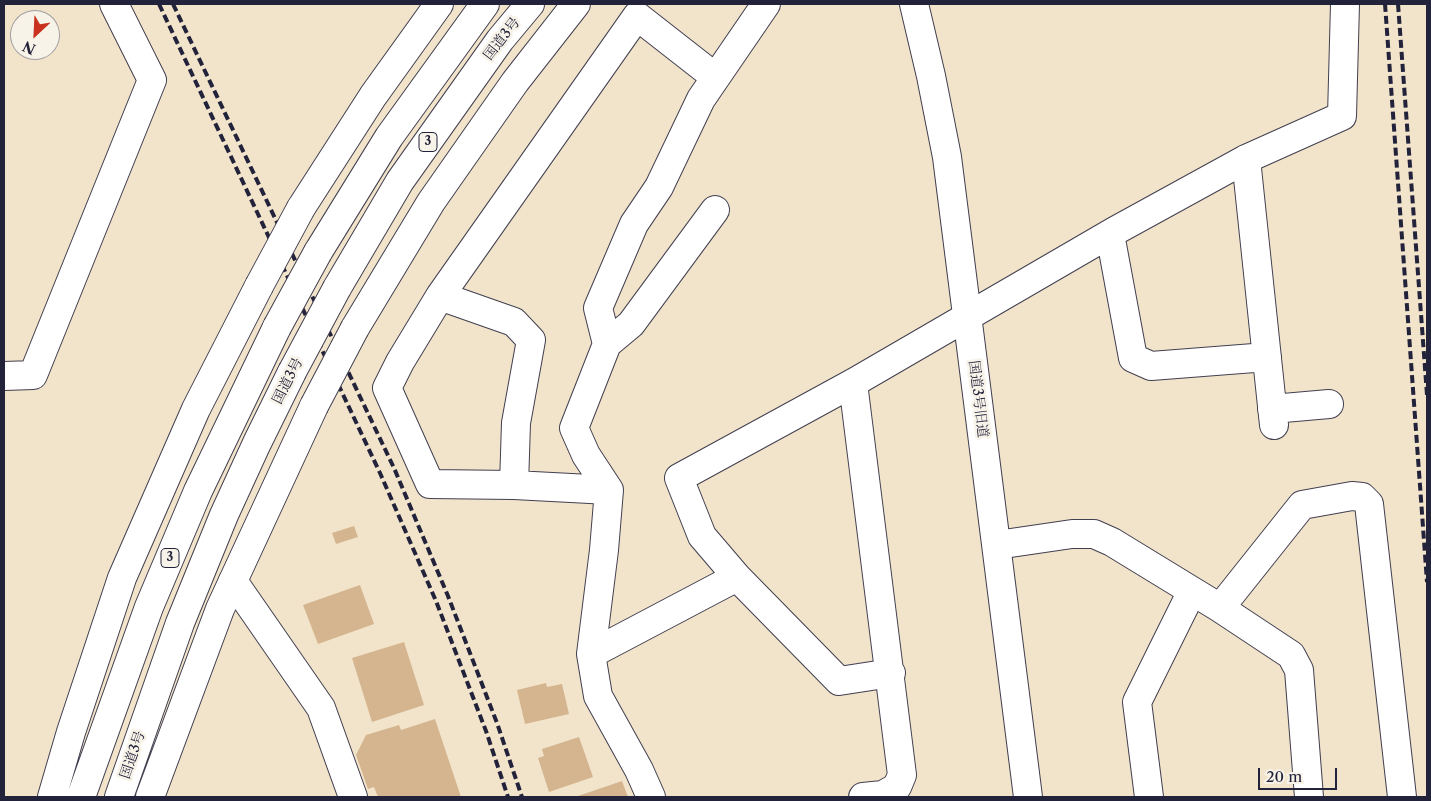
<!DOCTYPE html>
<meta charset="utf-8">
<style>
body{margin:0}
#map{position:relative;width:1431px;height:801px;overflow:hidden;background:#f2e4ca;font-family:"Libre Caslon Text",serif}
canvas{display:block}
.frame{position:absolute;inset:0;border:5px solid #22223b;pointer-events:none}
.north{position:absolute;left:10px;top:10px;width:50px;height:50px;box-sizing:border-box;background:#f7f3e8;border:1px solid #a29fa3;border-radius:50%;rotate:205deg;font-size:14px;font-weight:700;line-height:20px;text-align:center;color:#22223b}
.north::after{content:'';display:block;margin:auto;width:18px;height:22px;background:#c8321e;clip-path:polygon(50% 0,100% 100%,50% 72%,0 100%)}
.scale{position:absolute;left:1258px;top:768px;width:79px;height:22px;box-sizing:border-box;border:2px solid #22223b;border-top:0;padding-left:6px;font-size:15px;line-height:18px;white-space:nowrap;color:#22223b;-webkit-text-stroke:4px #f7f3e8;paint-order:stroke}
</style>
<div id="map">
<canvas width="1431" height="801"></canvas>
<div class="frame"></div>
<div class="north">N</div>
<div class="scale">20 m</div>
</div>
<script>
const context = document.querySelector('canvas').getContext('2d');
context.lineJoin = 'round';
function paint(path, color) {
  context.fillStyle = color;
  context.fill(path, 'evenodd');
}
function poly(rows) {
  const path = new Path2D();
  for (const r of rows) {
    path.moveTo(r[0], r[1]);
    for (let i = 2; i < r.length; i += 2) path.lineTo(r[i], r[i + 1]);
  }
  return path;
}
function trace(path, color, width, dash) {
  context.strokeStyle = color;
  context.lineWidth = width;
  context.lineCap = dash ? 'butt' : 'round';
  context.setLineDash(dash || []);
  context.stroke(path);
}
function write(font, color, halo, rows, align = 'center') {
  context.font = font + ' "Libre Caslon Text","Noto Serif JP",serif';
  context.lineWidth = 5;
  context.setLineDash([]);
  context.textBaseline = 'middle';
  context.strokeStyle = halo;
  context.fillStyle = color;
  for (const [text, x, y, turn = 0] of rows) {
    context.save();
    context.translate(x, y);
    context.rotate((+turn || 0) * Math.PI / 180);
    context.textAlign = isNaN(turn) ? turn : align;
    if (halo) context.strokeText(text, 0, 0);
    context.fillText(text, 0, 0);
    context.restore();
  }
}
paint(poly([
 [354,526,358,537,336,544,332,533],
 [360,585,374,624,318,644,303,605],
 [404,642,424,705,372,722,352,658],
 [546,683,547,687,562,684,569,714,525,724,517,690],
 [435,719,461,797,378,797,374,787,368,789,356,755,366,735,399,725,401,730],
 [579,737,593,777,549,792,538,758,544,756,542,749],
 [622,781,628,797,575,797]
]), '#d5b58f');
const minor = poly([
 [914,4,931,76,947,157,1028,797],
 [1246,159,1274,425],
 [1110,234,1133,358,1151,366,1267,357],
 [440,296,514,322,531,340,516,423,514,485],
 [607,344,631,324,715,210],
 [4,376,33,375,152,80,114,4],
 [853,383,902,775,897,787,883,795,863,797],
 [1272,409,1329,404],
 [609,490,514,485,430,484,387,388,400,362,440,296,637,16,715,77],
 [997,545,1072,534,1094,534,1112,542,1220,608,1291,655,1299,670,1309,797],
 [233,581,321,708,353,797],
 [1220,608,1302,505,1352,496,1362,497,1369,504,1402,797],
 [591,654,737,577],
 [891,673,839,681,737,577,702,536,679,478,853,383,1113,232,1246,159,1342,116,1345,4],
 [651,797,639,770,598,696,591,654,604,550,609,490,586,455,574,428,607,344,598,308,634,224,659,187,701,99,766,4],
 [1149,797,1137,702,1192,591]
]);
const highway = poly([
 [301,208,373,96,439,4],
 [318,252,389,137,485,4],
 [337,288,400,181,500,40,530,4],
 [355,328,431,202,515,82,576,4],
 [52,797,71,732,122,578,196,409,259,286],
 [81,797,149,607,198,491,277,327],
 [119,797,180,623,224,515,257,443,292,372],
 [150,797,220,609,314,406]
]);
trace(minor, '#413f50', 30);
trace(highway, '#413f50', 30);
trace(minor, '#fff', 28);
trace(highway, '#fff', 28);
trace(poly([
 [159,4,380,473,436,601,486,731,508,797],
 [173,4,394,468,448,596,497,723,522,797],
 [1385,4,1427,582],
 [1398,4,1427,395]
]), '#22223b', 4, [8, 4]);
const highwayBridge = poly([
 [259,286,301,208],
 [277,327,318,252],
 [292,372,337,288],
 [314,406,355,328]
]);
trace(highwayBridge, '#413f50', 30, []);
trace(highwayBridge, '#fff', 28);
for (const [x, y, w] of [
 [428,142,18],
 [170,558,18]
]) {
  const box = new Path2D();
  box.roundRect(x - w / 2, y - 9.5, w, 19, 4);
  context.fillStyle = '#f7f3e8';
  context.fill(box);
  trace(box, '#22223b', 1);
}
write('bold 12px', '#22223b', null, [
 ["3",428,142],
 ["3",170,558]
]);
write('14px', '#22223b', '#f7f3e8', [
 ["国道3号",502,39,-52],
 ["国道3号",288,381,-63],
 ["国道3号旧道",978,399,83],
 ["国道3号",133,755,-71]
]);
</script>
